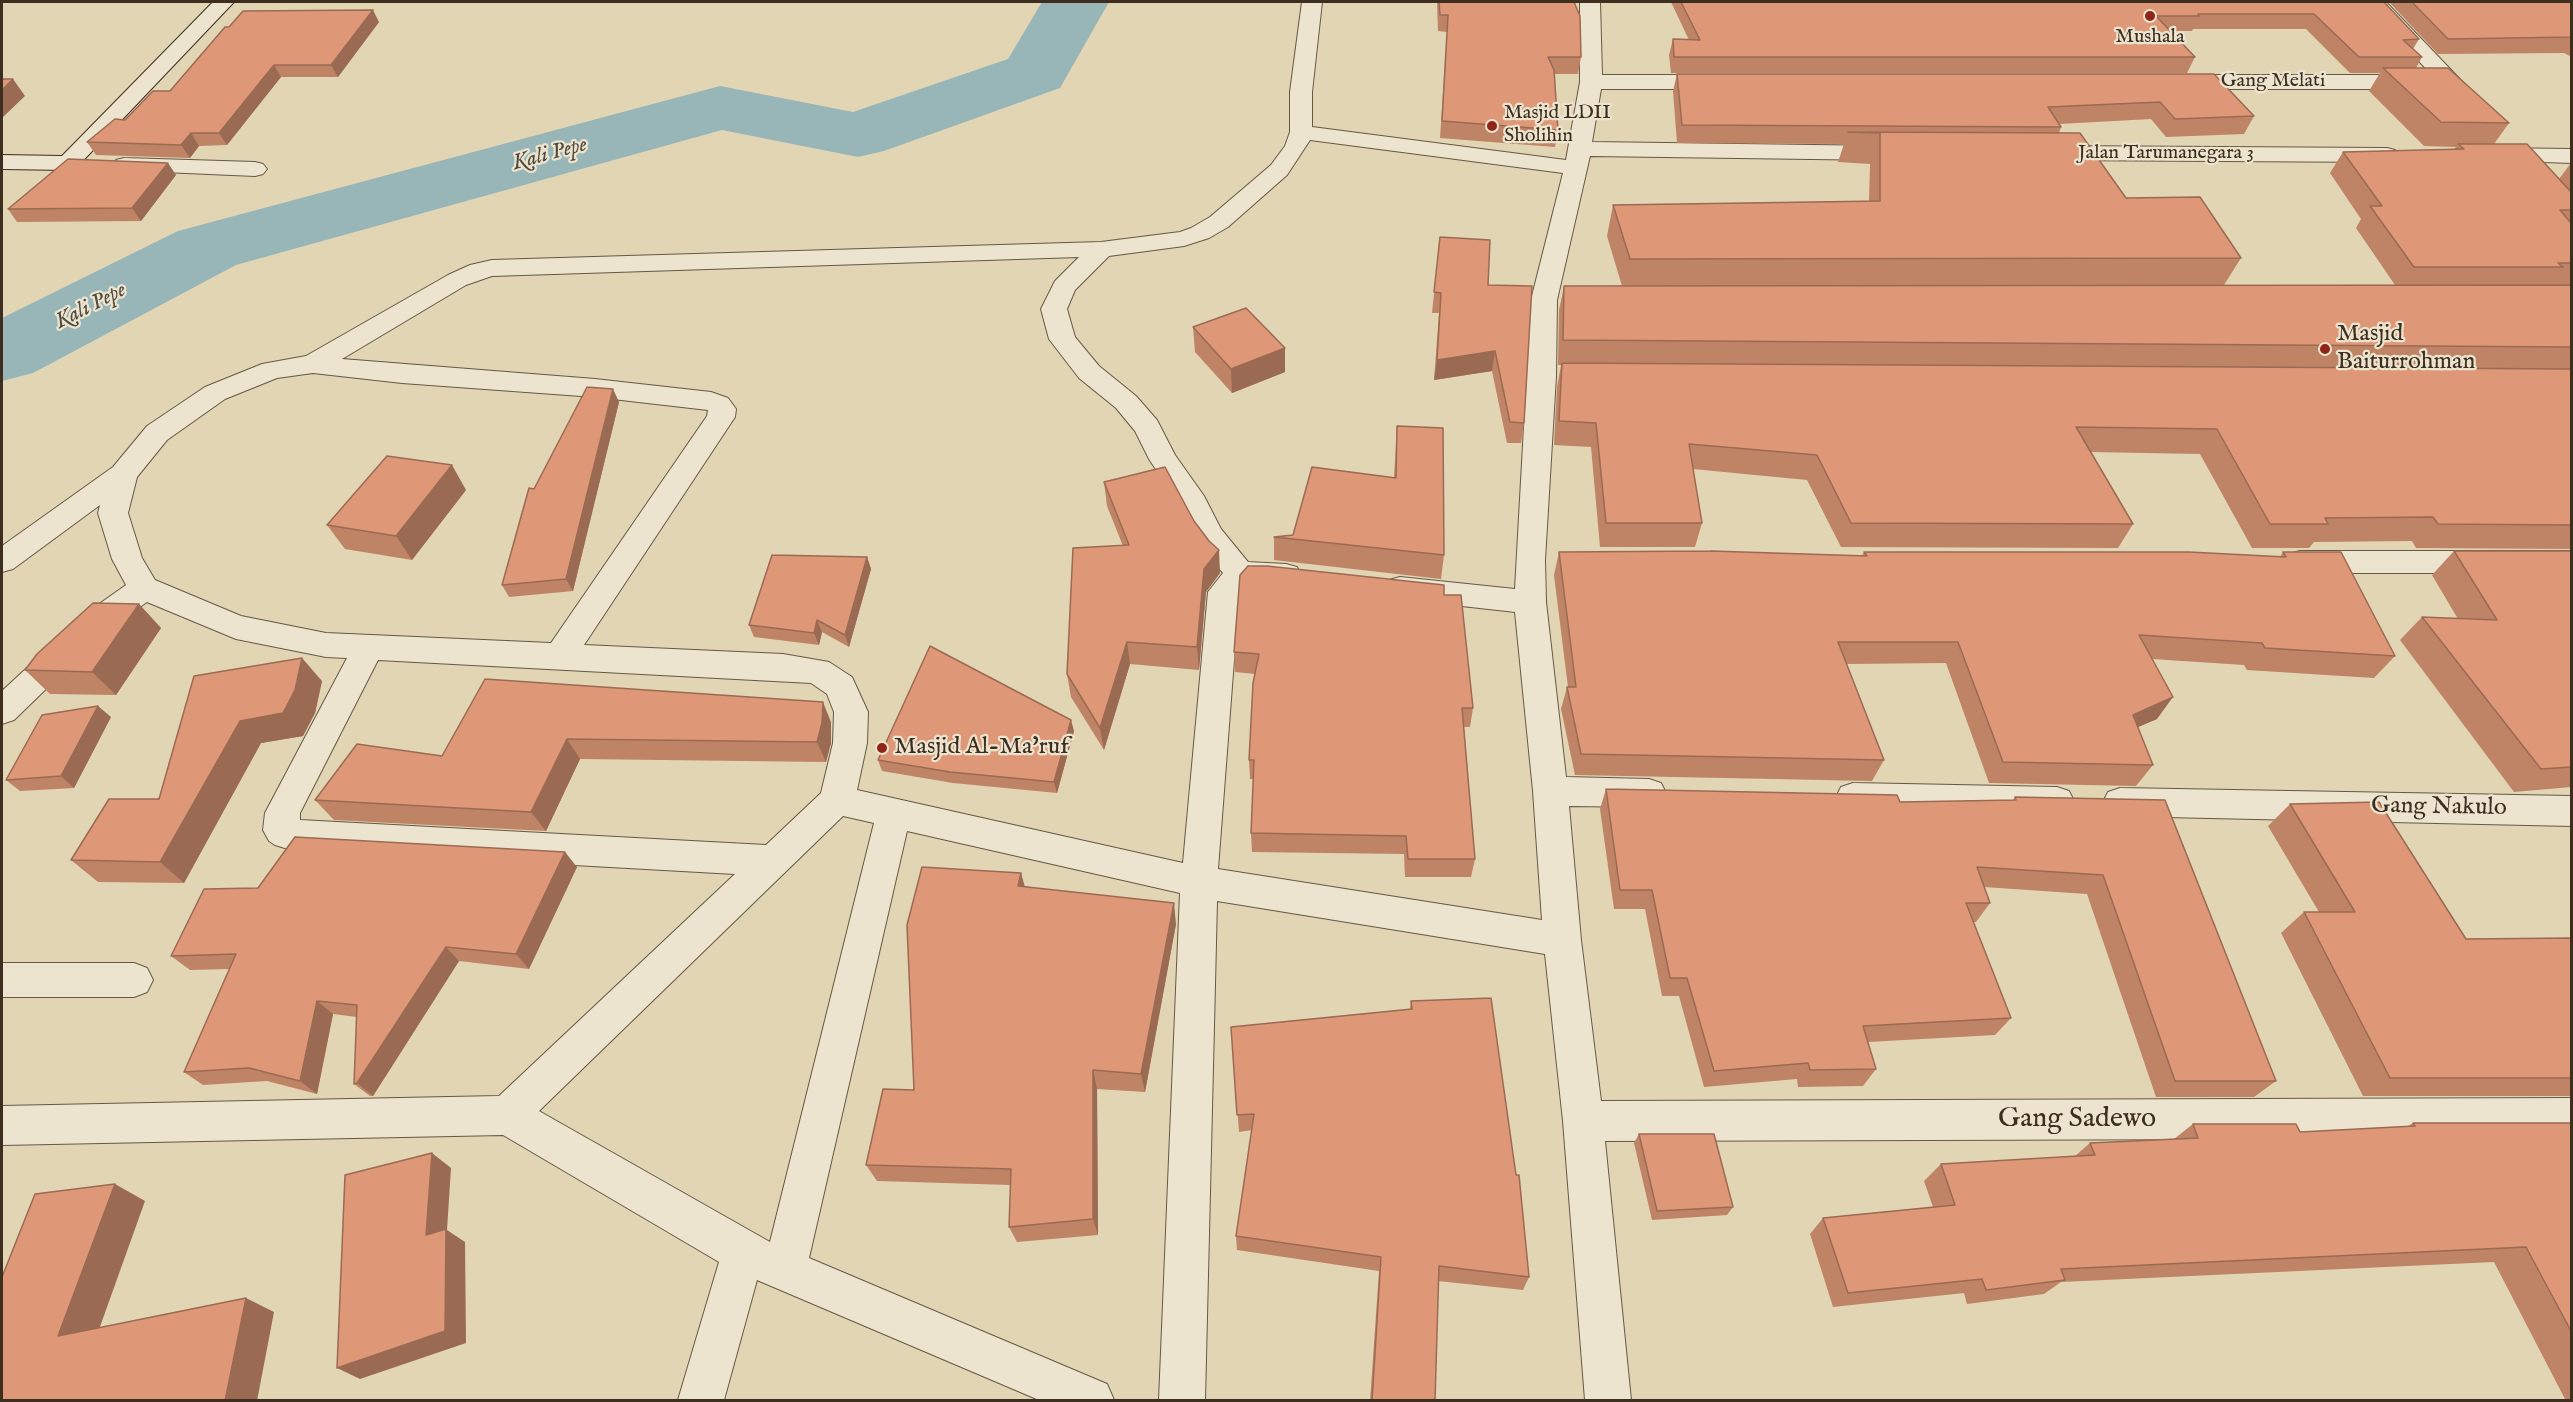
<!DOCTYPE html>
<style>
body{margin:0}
#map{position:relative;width:2573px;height:1402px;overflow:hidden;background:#e1d5b4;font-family:"IM FELL English",serif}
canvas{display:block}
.frame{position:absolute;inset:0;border:3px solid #3d2e20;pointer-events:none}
</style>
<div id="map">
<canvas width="2573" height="1402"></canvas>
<div class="frame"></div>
</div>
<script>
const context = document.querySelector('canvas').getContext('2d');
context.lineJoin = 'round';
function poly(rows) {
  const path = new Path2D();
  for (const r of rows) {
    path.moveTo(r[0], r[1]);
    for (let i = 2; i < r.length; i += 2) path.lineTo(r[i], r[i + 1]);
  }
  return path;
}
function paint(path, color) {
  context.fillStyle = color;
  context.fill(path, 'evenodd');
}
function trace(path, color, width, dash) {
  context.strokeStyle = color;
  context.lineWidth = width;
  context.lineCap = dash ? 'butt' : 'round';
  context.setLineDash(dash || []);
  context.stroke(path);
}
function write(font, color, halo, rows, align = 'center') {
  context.font = font + ' "IM FELL English",serif';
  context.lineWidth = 4.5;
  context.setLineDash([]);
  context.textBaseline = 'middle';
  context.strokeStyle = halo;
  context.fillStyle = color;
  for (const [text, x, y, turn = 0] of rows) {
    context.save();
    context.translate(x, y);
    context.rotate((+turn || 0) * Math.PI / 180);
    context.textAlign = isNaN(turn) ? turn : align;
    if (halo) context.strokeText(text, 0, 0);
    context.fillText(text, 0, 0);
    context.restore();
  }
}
paint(poly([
 [1042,2,1109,2,1060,88,884,151,858,157,722,130,236,265,33,373,2,381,2,318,178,231,720,86,853,112,1008,59,1042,2]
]), '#98b6b8');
const street = poly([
 [1302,2,1322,2,1312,92,1312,127,1566,160,1580,82,1580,2,1600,2,1602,75,1720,75,1728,77,1731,82,1728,87,1720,89,1601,89,1592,142,1886,146,1894,148,1898,153,1894,158,1886,160,1590,156,1557,300,1556,376,1545,560,1546,602,1566,777,1649,779,1661,783,1666,793,1661,803,1649,807,1569,806,1581,940,1601,1101,2572,1098,2572,1138,1605,1141,1631,1400,1585,1400,1563,1121,1545,954,1217,901,1205,1400,1159,1400,1180,893,907,831,809,1258,1107,1384,1114,1400,1039,1400,757,1280,724,1400,678,1400,719,1262,503,1135,2,1145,2,1106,499,1096,735,874,288,849,275,845,269,841,263,830,265,813,347,658,326,657,236,639,147,602,107,630,14,720,2,724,2,691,85,614,126,585,112,559,98,513,100,505,13,569,2,572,2,546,113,467,147,426,205,387,262,364,306,356,448,275,470,265,492,260,1101,242,1180,232,1191,228,1210,217,1271,165,1285,146,1290,132,1290,92,1302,2],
 [1310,140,1563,173,1531,300,1515,589,1400,577,1389,580,1385,588,1389,596,1400,599,1515,612,1533,791,1542,920,1218,869,1239,595,1248,585,1286,586,1297,583,1301,575,1297,567,1286,564,1248,562,1221,529,1204,496,1175,455,1157,420,1136,396,1099,366,1075,337,1067,309,1075,290,1109,256,1184,246,1209,238,1228,227,1287,175,1310,140],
 [1079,257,1055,281,1041,309,1049,339,1079,378,1116,408,1135,431,1149,459,1176,500,1198,543,1223,573,1208,592,1183,863,857,790,867,743,868,712,852,677,829,662,783,654,584,645,735,417,736,409,728,398,711,392,595,379,342,359,466,285,492,276,1079,257],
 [313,373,402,383,595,397,708,410,707,416,551,643,326,633,241,616,155,580,142,558,128,513,137,477,167,440,225,399,277,378,313,373],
 [378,660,811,683,827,694,834,712,833,743,821,793,766,845,300,820,300,813,378,660],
 [843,816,874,823,770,1242,539,1111,843,816],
 [2365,2,2386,2,2475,95,2478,100,2475,105,2467,107,2459,105,2365,2],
 [2176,75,2419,75,2427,77,2430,82,2427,87,2419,89,2176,89,2168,87,2165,82,2168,77,2176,75],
 [2051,146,2387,148,2395,150,2399,155,2395,160,2387,162,2051,160,2043,158,2039,153,2043,148,2051,146],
 [2492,148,2572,149,2572,163,2484,160,2480,155,2484,150,2492,148],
 [124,158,255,162,263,164,267,169,263,174,255,176,116,170,112,165,116,160,124,158],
 [2300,551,2572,551,2572,573,2300,573,2289,570,2285,562,2289,554,2300,551],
 [1853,783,2057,787,2069,791,2074,801,2069,811,2057,815,1853,811,1841,807,1836,797,1841,787,1853,783],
 [2120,788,2572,796,2572,826,2120,816,2108,812,2103,802,2108,792,2120,788],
 [2,963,134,963,147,968,153,980,147,992,134,997,2,997,2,963]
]);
const secondary = poly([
 [213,2,234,2,76,168,68,170,2,169,2,155,62,156,213,2]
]);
trace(street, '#665845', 2);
trace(secondary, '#3d2e20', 2);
paint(street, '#ece4ce');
paint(secondary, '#ece4ce');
paint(poly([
 [1437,2,1574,2,1581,57,1578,74,1554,74,1558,130,1555,147,1440,138,1447,32,1438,31],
 [1671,2,2384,2,2419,39,2413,49,2422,57,2416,68,2509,123,2494,144,2559,179,2571,163,2571,549,2416,548,2412,541,2314,542,2309,548,2252,548,2200,454,2091,452,2133,524,2118,548,1841,547,1807,480,1693,469,1702,523,1695,547,1600,547,1591,447,1554,445,1557,387,1561,365,1558,365,1559,310,1564,286,1622,286,1607,236,1613,205,1869,201,1870,164,1838,162,1844,144,1677,143,1673,91,1677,74,2214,74,2254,116,2244,134,2166,137,2151,119,2059,124,2061,127,2059,133,2126,198,2241,258,2224,285,2395,285,2356,228,2361,219,2330,173,2343,152,2454,149,2456,147,2424,146,2369,91,2380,73,2350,73,2306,29,2193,29,2192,31,2171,31,2195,57,2187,73,1671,73,1669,55,1673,39,1689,40],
 [2389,2,2571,2,2571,56,2570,56,2564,53,2438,54],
 [379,22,338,77,281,77,227,145,199,146,190,158,96,155,87,142,125,120,170,91],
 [176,175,141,221,17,222,8,209],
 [1440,237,1488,285,1524,423,1521,443,1507,443,1492,371,1434,380,1439,313,1432,313],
 [1193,327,1285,348,1285,372,1232,393,1195,352],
 [619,402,573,591,509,597,502,585],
 [1397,426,1444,555,1441,579,1274,560,1274,537,1293,535,1394,478],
 [1104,482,1220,573,1206,592,1199,670,1130,664,1104,750,1071,697,1067,674,1123,546,1107,506],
 [466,490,412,560,345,549,327,525],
 [2454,551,2571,551,2571,787,2514,792,2400,640,2422,617,2458,619,2432,575],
 [1559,552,1862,556,1864,552,2280,557,2283,552,2395,656,2374,678,2247,670,2244,665,2152,659,2157,719,2138,727,2153,765,2136,786,1989,783,1946,663,1846,664,1884,760,1872,781,1575,775,1561,709,1567,687,1568,687,1554,575],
 [867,557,871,569,849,647,822,632,819,645,754,637,749,625],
 [1444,595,1473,708,1470,727,1464,727,1475,859,1471,877,1405,877,1404,854,1252,852,1251,833,1254,779,1250,779,1249,760,1255,674,1235,672,1234,652],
 [139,604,161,628,116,695,50,694,25,670],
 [485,679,831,722,831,743,826,762,580,759,546,831,334,820,315,800,442,756],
 [322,681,315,713,303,736,261,743,184,883,98,882,71,860],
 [111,717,74,788,20,791,6,780],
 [1074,731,1057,793,953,783,882,771,878,760],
 [1606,789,1900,802,2013,800,2015,797,2165,800,2276,1081,2254,1097,2156,1097,2087,894,1984,887,1990,903,1976,922,1973,922,2011,1018,1995,1035,1868,1042,1876,1069,1863,1086,1798,1087,1797,1079,1704,1087,1679,996,1662,996,1645,909,1614,909,1600,809],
 [2290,804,2466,939,2571,938,2571,1096,2363,1096,2281,933,2304,912,2319,912,2268,826],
 [577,867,529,969,459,961,373,1096,370,1096,354,1084,357,1017,333,1014,317,1094,267,1081,203,1085,184,1072,229,969,190,970,171,956,258,888],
 [1025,886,1176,924,1145,1092,1097,1089,1098,1235,1017,1242,1009,1227,1011,1185,877,1181,866,1165,914,1090],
 [1411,1001,1529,1277,1523,1290,1438,1281,1435,1401,1370,1401,1379,1271,1237,1250,1236,1236,1252,1130,1239,1132,1231,1027,1410,1009],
 [2413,1123,2571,1123,2571,1401,2566,1401,2494,1262,2061,1282,2044,1294,1967,1304,1964,1293,1833,1307,1810,1234,1823,1218,1933,1207,1924,1181,1941,1164,2075,1156,2090,1143,2174,1139,2193,1124,2300,1132,2408,1126],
 [1639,1134,1733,1207,1727,1215,1652,1220,1634,1143]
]), '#bf8366');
paint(poly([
 [373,10,379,22,338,77,331,65],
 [274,65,281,77,227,145,219,133],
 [13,79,25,96,2,118,2,90],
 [191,133,199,146,190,158,181,145],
 [168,163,176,175,141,221,132,208],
 [1285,348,1285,372,1232,393,1231,369],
 [1495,351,1492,371,1434,380,1437,360],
 [613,389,619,402,573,591,566,579],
 [452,465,466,490,412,560,396,536],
 [1219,550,1220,573,1206,592,1199,670,1197,647,1204,569],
 [867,557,871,569,849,647,845,635],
 [139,604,161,628,116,695,92,672],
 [817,620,822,632,819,645,814,633],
 [1127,642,1130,664,1104,750,1100,728],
 [302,658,322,681,315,713,303,736,261,743,184,883,160,862,240,721],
 [2173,697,2157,719,2117,736,2133,715],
 [823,702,831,722,831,743,826,762,817,742],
 [98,706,111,717,74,788,61,776],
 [1071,720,1074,731,1057,793,1054,782],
 [567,739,580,759,546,831,531,812],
 [565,852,577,867,529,969,516,954],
 [1021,873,1027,894,1018,886],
 [1174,903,1176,924,1145,1092,1141,1074],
 [446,947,459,961,373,1096,357,1083],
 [317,1001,333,1014,317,1094,300,1081],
 [1093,1070,1097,1089,1098,1235,1093,1219],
 [432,1153,451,1168,447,1230,465,1242,466,1343,360,1379,337,1368,426,1235],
 [115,1184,145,1201,92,1349,58,1336],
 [246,1298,274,1312,257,1401,225,1401]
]), '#9b6a53');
const building = poly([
 [1439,2,1574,2,1580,16,1581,57,1548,57,1554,70,1558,130,1442,121,1448,15,1440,15,1439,2],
 [1681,2,2384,2,2419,39,2403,40,2422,57,2359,57,2314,14,2198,14,2199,16,2156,16,2195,57,1674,57,1673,39,1700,40,1681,2],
 [2412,2,2571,2,2571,37,2448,39,2412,2],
 [373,10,331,65,274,65,219,133,191,133,181,145,87,142,115,119,125,120,153,91,170,91,225,27,229,27,243,11,373,10],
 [2383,68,2448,68,2509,123,2441,122,2383,68],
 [1677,74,2214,74,2254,116,2175,119,2160,102,2048,107,2061,127,1682,125,1677,74],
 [2,79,13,79,2,90,2,79],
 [1848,132,2080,133,2126,198,2200,197,2241,258,1630,259,1613,205,1880,201,1880,133,1848,132],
 [2458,144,2527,144,2571,192,2571,210,2560,210,2571,223,2571,263,2558,263,2563,267,2414,267,2370,206,2382,206,2343,152,2464,149,2458,144],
 [68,159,168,163,132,208,8,209,68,159],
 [1440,237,1490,240,1488,285,1532,286,1524,423,1510,422,1495,351,1437,360,1441,293,1434,292,1440,237],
 [2571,285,2571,347,1563,340,1564,286,2571,285],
 [1246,308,1285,348,1231,369,1193,327,1246,308],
 [1562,363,2571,369,2571,525,2438,524,2433,517,2325,518,2328,524,2270,524,2217,429,2076,427,2133,524,1851,523,1817,455,1689,444,1702,523,1606,523,1596,423,1559,421,1562,363],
 [587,387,613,389,566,579,502,585,529,488,534,489,587,387],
 [1397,426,1443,428,1444,555,1274,537,1293,535,1312,467,1396,478,1397,426],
 [387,456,452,465,396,536,327,525,387,456],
 [1165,467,1194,521,1209,541,1219,550,1204,569,1197,647,1127,642,1100,728,1067,674,1073,548,1129,545,1104,482,1165,467],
 [1711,551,1867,556,1864,552,2189,552,2286,557,2283,552,2341,552,2395,656,2265,648,2262,643,2139,635,2173,697,2133,715,2153,765,2003,762,1958,642,1838,642,1884,760,1581,754,1567,687,1576,687,1559,552,1711,551],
 [2454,551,2571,551,2571,767,2541,769,2422,617,2497,620,2454,551],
 [772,555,867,557,845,635,817,620,814,633,749,625,772,555],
 [1248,566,1267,566,1444,585,1444,595,1461,595,1473,708,1462,708,1475,859,1408,859,1406,836,1251,833,1254,760,1249,760,1253,683,1259,654,1234,652,1240,575,1248,566],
 [93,603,139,604,92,672,25,670,37,654,93,603],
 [930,646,1071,720,1054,782,950,772,878,760,930,646],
 [302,658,295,690,283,713,240,721,160,862,71,860,109,799,159,799,194,676,302,658],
 [485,679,823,702,822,723,817,742,567,739,531,812,315,800,357,744,442,756,485,679],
 [98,706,61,776,6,780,42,715,98,706],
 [1606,789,1897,795,1900,802,2016,800,2015,797,2165,800,2276,1081,2175,1081,2103,875,1977,867,1990,903,1966,903,2011,1018,1863,1026,1876,1069,1810,1070,1808,1063,1714,1071,1687,978,1670,978,1652,890,1620,890,1606,789],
 [2379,802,2466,939,2571,938,2571,1078,2390,1078,2304,912,2355,912,2290,804,2379,802],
 [295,837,565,852,516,954,446,947,357,1083,354,1084,357,1005,317,1001,300,1081,249,1068,184,1072,236,954,171,956,204,889,258,888,295,837],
 [922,867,1021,873,1018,886,1174,903,1141,1074,1093,1070,1093,1219,1009,1227,1011,1169,866,1165,883,1089,914,1090,907,925,922,867],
 [1491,998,1516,1175,1519,1175,1529,1277,1439,1266,1435,1401,1372,1401,1381,1257,1236,1236,1254,1114,1237,1115,1231,1027,1412,1009,1411,1001,1491,998],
 [2413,1123,2571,1123,2571,1331,2526,1247,2061,1269,2065,1280,1986,1290,1982,1279,1848,1293,1823,1218,1955,1205,1941,1164,2095,1155,2090,1143,2198,1138,2193,1124,2296,1124,2300,1132,2415,1126,2413,1123],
 [1639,1134,1714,1134,1733,1207,1657,1211,1639,1134],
 [432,1153,426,1235,446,1229,445,1331,337,1368,345,1175,432,1153],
 [115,1184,58,1336,246,1298,225,1401,2,1401,2,1277,35,1194,115,1184]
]);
paint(building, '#de9877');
trace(building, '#9b6a53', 1.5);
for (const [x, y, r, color] of [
 [2150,16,6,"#8f2418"],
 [1492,126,6,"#8f2418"],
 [2325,349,6,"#8f2418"],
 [882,748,6,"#8f2418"]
]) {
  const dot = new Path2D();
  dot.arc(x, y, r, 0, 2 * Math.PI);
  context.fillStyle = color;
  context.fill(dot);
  trace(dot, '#ece4ce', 2);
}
write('20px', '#3d2e20', '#ece4ce', [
 ["Mushala",2150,38],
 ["Masjid LDII",1504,114,"left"],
 ["Sholihin",1504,137,"left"]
]);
write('20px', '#3d2e20', '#ece4ce', [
 ["Gang Melati",2273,82],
 ["Jalan Tarumanegara 3",2166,154]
]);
write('italic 22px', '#4f493e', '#ece4ce', [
 ["Kali Pepe",550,155,-15],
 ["Kali Pepe",91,307,-27]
]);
write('24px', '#3d2e20', '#ece4ce', [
 ["Masjid",2337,335],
 ["Baiturrohman",2337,363],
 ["Masjid Al-Ma'ruf",894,748]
], 'left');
write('24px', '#3d2e20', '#ece4ce', [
 ["Gang Nakulo",2439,808,1]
]);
write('28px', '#3d2e20', '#ece4ce', [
 ["Gang Sadewo",2077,1120]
]);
</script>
